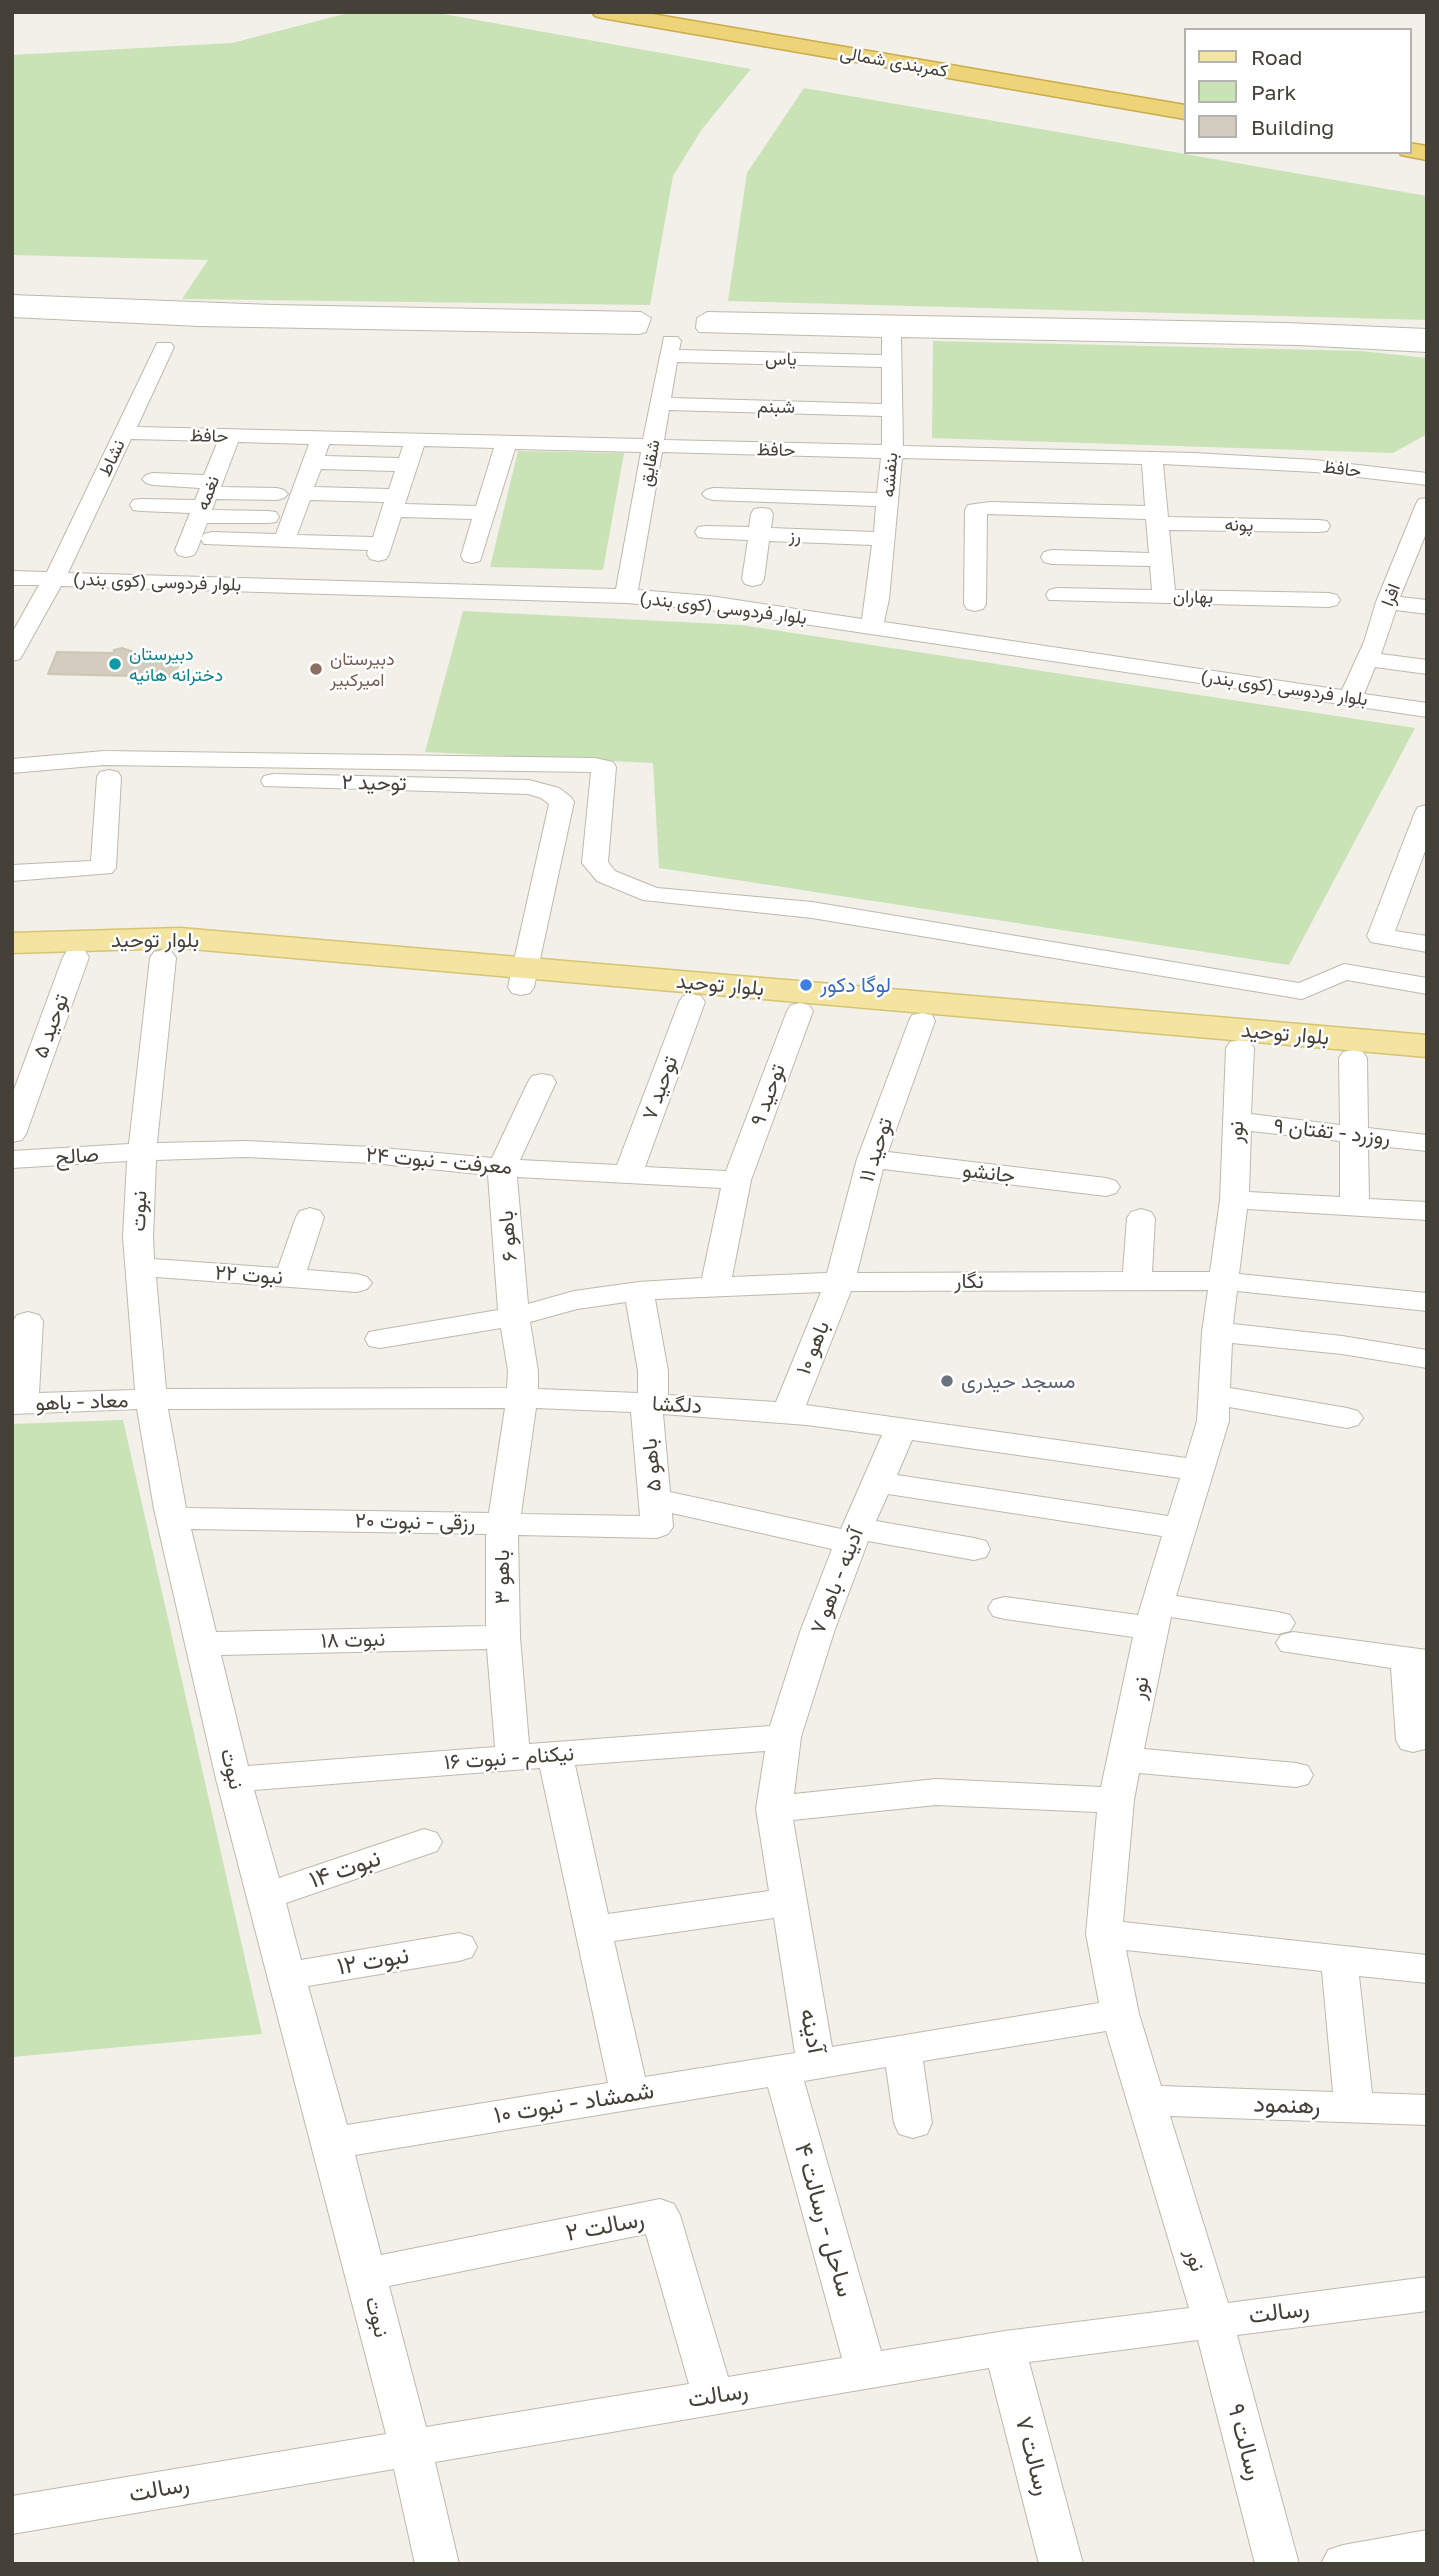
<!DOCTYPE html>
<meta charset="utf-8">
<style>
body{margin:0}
#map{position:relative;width:1439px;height:2576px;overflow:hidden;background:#f2f0e9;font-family:"Golos Text",sans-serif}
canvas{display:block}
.frame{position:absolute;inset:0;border:14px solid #454138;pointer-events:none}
.legend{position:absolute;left:1184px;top:28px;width:228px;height:126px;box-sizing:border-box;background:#fff;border:2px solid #b5b3af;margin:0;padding:9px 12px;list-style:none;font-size:21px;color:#454138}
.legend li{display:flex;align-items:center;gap:14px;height:35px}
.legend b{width:35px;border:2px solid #b5b3af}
</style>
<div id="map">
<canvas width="1439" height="2576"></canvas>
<div class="frame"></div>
<ul class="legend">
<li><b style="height:9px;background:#f3e5a1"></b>Road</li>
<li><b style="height:19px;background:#c9e2b6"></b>Park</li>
<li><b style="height:19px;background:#d3cdbf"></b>Building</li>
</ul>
</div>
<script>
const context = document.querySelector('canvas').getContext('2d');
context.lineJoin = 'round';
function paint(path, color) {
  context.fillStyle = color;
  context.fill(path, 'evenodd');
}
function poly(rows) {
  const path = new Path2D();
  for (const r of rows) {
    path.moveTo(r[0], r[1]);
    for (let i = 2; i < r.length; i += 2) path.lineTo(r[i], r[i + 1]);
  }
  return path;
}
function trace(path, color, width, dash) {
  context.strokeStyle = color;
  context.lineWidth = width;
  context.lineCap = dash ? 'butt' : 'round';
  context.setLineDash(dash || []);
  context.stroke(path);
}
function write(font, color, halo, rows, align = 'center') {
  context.font = font + ' "Golos Text",Vazirmatn,sans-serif';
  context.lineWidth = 5;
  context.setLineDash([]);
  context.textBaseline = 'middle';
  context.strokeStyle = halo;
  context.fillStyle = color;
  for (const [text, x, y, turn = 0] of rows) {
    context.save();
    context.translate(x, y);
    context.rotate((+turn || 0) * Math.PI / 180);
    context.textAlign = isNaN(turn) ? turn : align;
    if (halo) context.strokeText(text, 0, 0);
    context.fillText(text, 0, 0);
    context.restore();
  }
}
paint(poly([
 [352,12,432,12,751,69,702,129,673,176,650,305,182,299,208,260,12,255,12,55,232,43],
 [804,88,1427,196,1427,320,728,301,747,173],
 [933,341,1361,351,1427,358,1427,434,1393,453,932,438],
 [518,451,624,453,603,570,490,567],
 [463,611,741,625,1415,728,1289,965,659,868,653,763,425,752],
 [123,1420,262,2034,12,2057,12,1424]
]), '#c9e2b6');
const building = poly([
 [122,648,140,654,182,655,174,677,48,674,57,652,113,653,114,650,122,648]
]);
paint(building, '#d3cdbf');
trace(building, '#ccc6b3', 2);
const minor = poly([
 [12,295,272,305,641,312,651,318,646,332,639,334,199,326,12,317,12,295],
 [707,312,1286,323,1427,329,1427,352,1298,345,901,337,903,446,1194,453,1315,460,1427,473,1427,485,1315,472,1163,464,1168,517,1319,520,1327,521,1330,526,1327,531,1319,532,1169,530,1175,590,1329,593,1337,595,1340,600,1337,605,1329,607,1049,600,1046,595,1049,590,1057,588,1152,590,1150,566,1052,564,1044,562,1041,557,1044,552,1052,550,1149,553,1146,519,987,514,986,604,983,609,975,611,967,609,964,604,965,510,968,505,990,502,1145,506,1142,464,902,458,889,599,884,622,1342,690,1364,642,1376,602,1416,504,1419,499,1427,498,1427,531,1400,597,1427,600,1427,614,1396,610,1381,654,1427,660,1427,674,1375,667,1364,694,1427,703,1427,717,710,610,626,603,61,586,23,654,20,659,12,661,12,633,39,585,12,585,12,571,47,572,157,343,171,343,174,347,137,427,643,439,664,337,678,337,681,341,679,350,882,355,882,337,699,332,696,328,697,318,707,312],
 [677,362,882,367,882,404,671,398,677,362],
 [669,410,882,416,882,445,664,440,669,410],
 [131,439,218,441,204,475,153,473,146,475,142,479,146,483,153,485,200,488,195,500,141,499,133,500,130,505,133,510,141,511,190,513,175,550,178,555,186,557,194,555,197,550,207,523,268,523,276,522,279,517,276,512,268,511,212,510,216,499,277,500,284,498,288,494,284,490,277,488,221,487,238,442,309,444,276,534,212,532,204,534,201,539,204,544,368,550,367,554,370,559,378,561,386,559,389,554,401,517,472,519,461,556,464,561,472,563,480,561,515,449,641,452,616,589,68,573,131,439],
 [329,444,403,446,399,458,325,456,329,444],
 [424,446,494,448,476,506,405,504,424,446],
 [662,452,881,458,877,493,713,488,706,490,702,494,706,498,713,500,876,506,874,532,771,528,773,514,770,509,762,508,754,509,751,514,749,527,706,526,698,527,695,532,698,537,706,538,748,540,742,579,745,584,753,586,761,584,764,579,769,541,872,545,862,619,710,596,638,590,662,452],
 [321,469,395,471,389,489,314,487,321,469],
 [310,500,384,502,373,537,297,535,310,500],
 [104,751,595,758,613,762,616,767,608,862,615,871,657,888,812,902,1299,983,1344,964,1427,978,1427,994,1347,980,1302,999,812,918,643,900,597,881,582,863,591,772,104,765,12,773,12,759,104,751],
 [109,770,118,772,121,777,116,868,112,873,12,881,12,865,91,861,97,777,100,772,109,770],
 [273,774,529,780,559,788,571,797,574,802,534,987,530,993,521,995,512,993,508,987,549,804,541,798,528,794,264,786,261,781,264,776,273,774],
 [1427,805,1427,846,1395,931,1427,936,1427,952,1371,942,1367,936,1415,812,1418,807,1427,805],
 [76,949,85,951,89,957,26,1134,22,1140,12,1142,12,1095,63,957,67,951,76,949],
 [163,950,172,952,176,958,157,1143,245,1141,372,1147,492,1158,528,1082,532,1076,542,1074,552,1076,556,1082,520,1160,617,1165,679,1002,683,996,692,994,701,996,705,1002,645,1167,726,1171,787,1011,791,1005,800,1003,809,1005,813,1011,751,1180,732,1277,827,1273,857,1159,909,1021,912,1015,922,1013,932,1015,935,1021,888,1152,1106,1178,1116,1181,1120,1187,1116,1193,1106,1196,883,1169,857,1273,1123,1272,1127,1218,1131,1212,1141,1209,1151,1212,1155,1218,1152,1272,1210,1272,1220,1200,1226,1048,1230,1042,1240,1040,1250,1042,1254,1048,1251,1114,1340,1125,1339,1058,1343,1052,1353,1050,1363,1052,1367,1058,1368,1128,1427,1135,1427,1151,1368,1145,1369,1199,1427,1202,1427,1220,1247,1209,1239,1274,1427,1293,1427,1311,1237,1291,1233,1324,1342,1336,1427,1350,1427,1368,1342,1354,1232,1343,1230,1388,1347,1408,1358,1411,1363,1418,1358,1425,1347,1428,1229,1407,1229,1421,1176,1596,1278,1612,1290,1615,1295,1623,1290,1631,1278,1634,1171,1617,1144,1749,1296,1763,1308,1766,1313,1775,1308,1784,1296,1787,1139,1773,1134,1800,1123,1922,1427,1955,1427,1983,1359,1976,1372,2093,1427,2095,1427,2125,1170,2116,1228,2303,1427,2277,1427,2311,1237,2335,1299,2564,1255,2564,1198,2340,1029,2362,1083,2564,1039,2564,989,2368,435,2462,459,2564,415,2564,394,2469,12,2534,12,2496,386,2434,216,1779,154,1509,137,1409,12,1414,13,1321,17,1315,28,1312,39,1315,43,1321,39,1393,135,1390,123,1237,127,1161,12,1168,12,1151,129,1144,150,958,154,952,163,950],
 [1251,1131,1340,1141,1340,1197,1249,1192,1251,1131],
 [245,1157,372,1163,488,1175,498,1310,380,1330,369,1332,365,1339,369,1346,380,1348,501,1328,508,1371,507,1388,166,1389,156,1277,357,1292,367,1289,372,1283,367,1277,357,1274,307,1270,324,1217,320,1211,310,1208,300,1211,296,1217,278,1268,154,1259,153,1237,156,1160,245,1157],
 [517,1177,721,1188,702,1278,639,1282,574,1291,528,1304,517,1177],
 [1208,1290,1202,1332,1197,1421,1186,1458,806,1405,851,1291,1208,1290],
 [821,1292,776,1402,668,1395,668,1371,655,1299,821,1292],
 [626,1302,638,1371,638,1393,538,1389,538,1371,530,1322,577,1309,626,1302],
 [505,1408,489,1513,186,1508,168,1409,505,1408],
 [536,1408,631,1412,640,1516,521,1514,536,1408],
 [663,1414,807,1425,882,1435,841,1529,670,1492,663,1414],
 [912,1440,1180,1478,1168,1516,897,1475,912,1440],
 [888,1494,1162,1536,1138,1615,1005,1597,993,1600,988,1608,993,1616,1005,1619,1133,1637,1101,1787,936,1779,794,1794,801,1737,834,1632,868,1541,974,1560,986,1557,990,1549,986,1541,974,1538,876,1521,888,1494],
 [672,1513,832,1549,800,1632,770,1726,529,1744,520,1637,518,1535,657,1538,668,1534,673,1527,672,1513],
 [191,1529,486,1534,486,1626,216,1632,191,1529],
 [487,1649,495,1747,248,1766,221,1655,487,1649],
 [765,1751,756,1809,769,1891,608,1914,575,1765,765,1751],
 [540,1768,608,2083,347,2125,308,1986,459,1961,472,1957,477,1947,472,1937,459,1933,301,1960,286,1903,437,1851,442,1842,437,1833,424,1829,279,1878,254,1790,540,1768],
 [936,1805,1097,1812,1086,1934,1099,2003,832,2047,793,1820,936,1805],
 [774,1918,795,2053,645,2077,614,1941,774,1918],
 [1126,1950,1322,1971,1333,2092,1161,2086,1139,2014,1126,1950],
 [1106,2031,1189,2308,1005,2331,881,2351,804,2081,886,2067,894,2123,899,2134,913,2138,927,2134,932,2123,923,2061,1106,2031],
 [768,2087,842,2358,728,2377,680,2215,674,2204,660,2199,381,2255,355,2155,768,2087],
 [646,2234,689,2384,426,2427,389,2286,646,2234],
 [1293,1632,1427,1650,1425,1749,1413,1752,1401,1749,1396,1740,1391,1668,1281,1651,1276,1643,1281,1635,1293,1632],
 [1427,2530,1427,2564,1321,2564,1328,2550,1343,2545,1427,2530]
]);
const major = poly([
 [180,928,1427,1035,1427,1057,180,948,12,953,12,933,180,928]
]);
const highway = poly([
 [592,12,640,12,1185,105,1185,119,602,18,595,16,592,12],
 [1409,143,1427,146,1427,160,1401,155,1399,152,1409,152,1409,143]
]);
trace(minor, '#bdb9ac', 2);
trace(major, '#d6c473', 3);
trace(highway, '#cbab4a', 3);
paint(minor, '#fff');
paint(major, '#f3e5a1');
paint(highway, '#edd479');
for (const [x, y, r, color] of [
 [115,664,7,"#0f9aa8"],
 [316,669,7,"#8d6e63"],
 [806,985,7,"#3f7fe0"],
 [947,1381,7,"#6b7280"]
]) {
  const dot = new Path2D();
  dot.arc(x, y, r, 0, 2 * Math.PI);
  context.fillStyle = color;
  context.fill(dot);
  trace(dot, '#fff', 2.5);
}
write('18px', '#454138', '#fff', [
 ["کمربندی شمالی",894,62,10],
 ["یاس",781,359,1],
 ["شبنم",776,407,1],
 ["حافظ",209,436,1],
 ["حافظ",776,450,1],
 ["نشاط",112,458,-65],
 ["شقایق",650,463,-80],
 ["حافظ",1342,469,7],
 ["بنفشه",890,475,-86],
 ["نغمه",208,493,-69],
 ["پونه",1239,525,1],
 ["رز",795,536,2],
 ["بلوار فردوسی (کوی بندر)",157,582,2],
 ["افرا",1391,595,-69],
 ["بهاران",1193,597,1],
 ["بلوار فردوسی (کوی بندر)",723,608,7],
 ["بلوار فردوسی (کوی بندر)",1284,688,8]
]);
write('18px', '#0d838f', '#fff', [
 ["دبیرستان",129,654],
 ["دخترانه هانیه",129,675]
], 'left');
write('18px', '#785e54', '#fff', [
 ["دبیرستان",330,659],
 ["امیرکبیر",330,680]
], 'left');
write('21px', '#454138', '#fff', [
 ["توحید ۲",374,783,1],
 ["بلوار توحید",155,940],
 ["بلوار توحید",720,985,5],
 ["توحید ۵",51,1026,-70],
 ["بلوار توحید",1285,1034,5],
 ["توحید ۷",660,1088,-70],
 ["توحید ۹",768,1095,-70],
 ["نور",1236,1132,-88],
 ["روزرد - تفتان ۹",1332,1132,6],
 ["توحید ۱۱",876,1150,-72],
 ["صالح",77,1156,-4],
 ["معرفت - نبوت ۲۴",439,1161,5],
 ["جانشو",989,1173,7],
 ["نبوت",139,1211,-88],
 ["باهو ۶",508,1236,-95],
 ["نبوت ۲۲",249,1275,4],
 ["نگار",969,1281],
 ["باهو ۱۰",813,1348,-68],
 ["معاد - باهو",82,1402,-2],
 ["دلگشا",677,1405,3],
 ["باهو ۵",652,1465,-95],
 ["رزقی - نبوت ۲۰",415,1522,1],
 ["باهو ۳",502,1577,-90],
 ["آدینه - باهو ۷",837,1581,-69],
 ["نبوت ۱۸",353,1640,-2],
 ["نور",1140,1688,-79],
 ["نیکنام - نبوت ۱۶",509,1758,-4],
 ["نبوت",232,1769,76],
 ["نور",1195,2260,73],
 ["نبوت",377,2317,76]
]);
write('21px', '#366cbe', '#fff', [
 ["لوگا دکور",820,985]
], 'left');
write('21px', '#5b616d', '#fff', [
 ["مسجد حیدری",961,1381]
], 'left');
write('24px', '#454138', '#fff', [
 ["نبوت ۱۴",345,1869,-19],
 ["نبوت ۱۲",373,1961,-10],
 ["آدینه",812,2031,79],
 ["شمشاد - نبوت ۱۰",574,2103,-9],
 ["رهنمود",1287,2105,2],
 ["ساحل - رسالت ۴",824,2220,74],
 ["رسالت ۲",605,2226,-11],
 ["رسالت",1279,2312,-7],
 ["رسالت",718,2395,-9],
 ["رسالت ۹",1245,2442,75],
 ["رسالت ۷",1033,2456,75],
 ["رسالت",159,2489,-10]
]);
</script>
